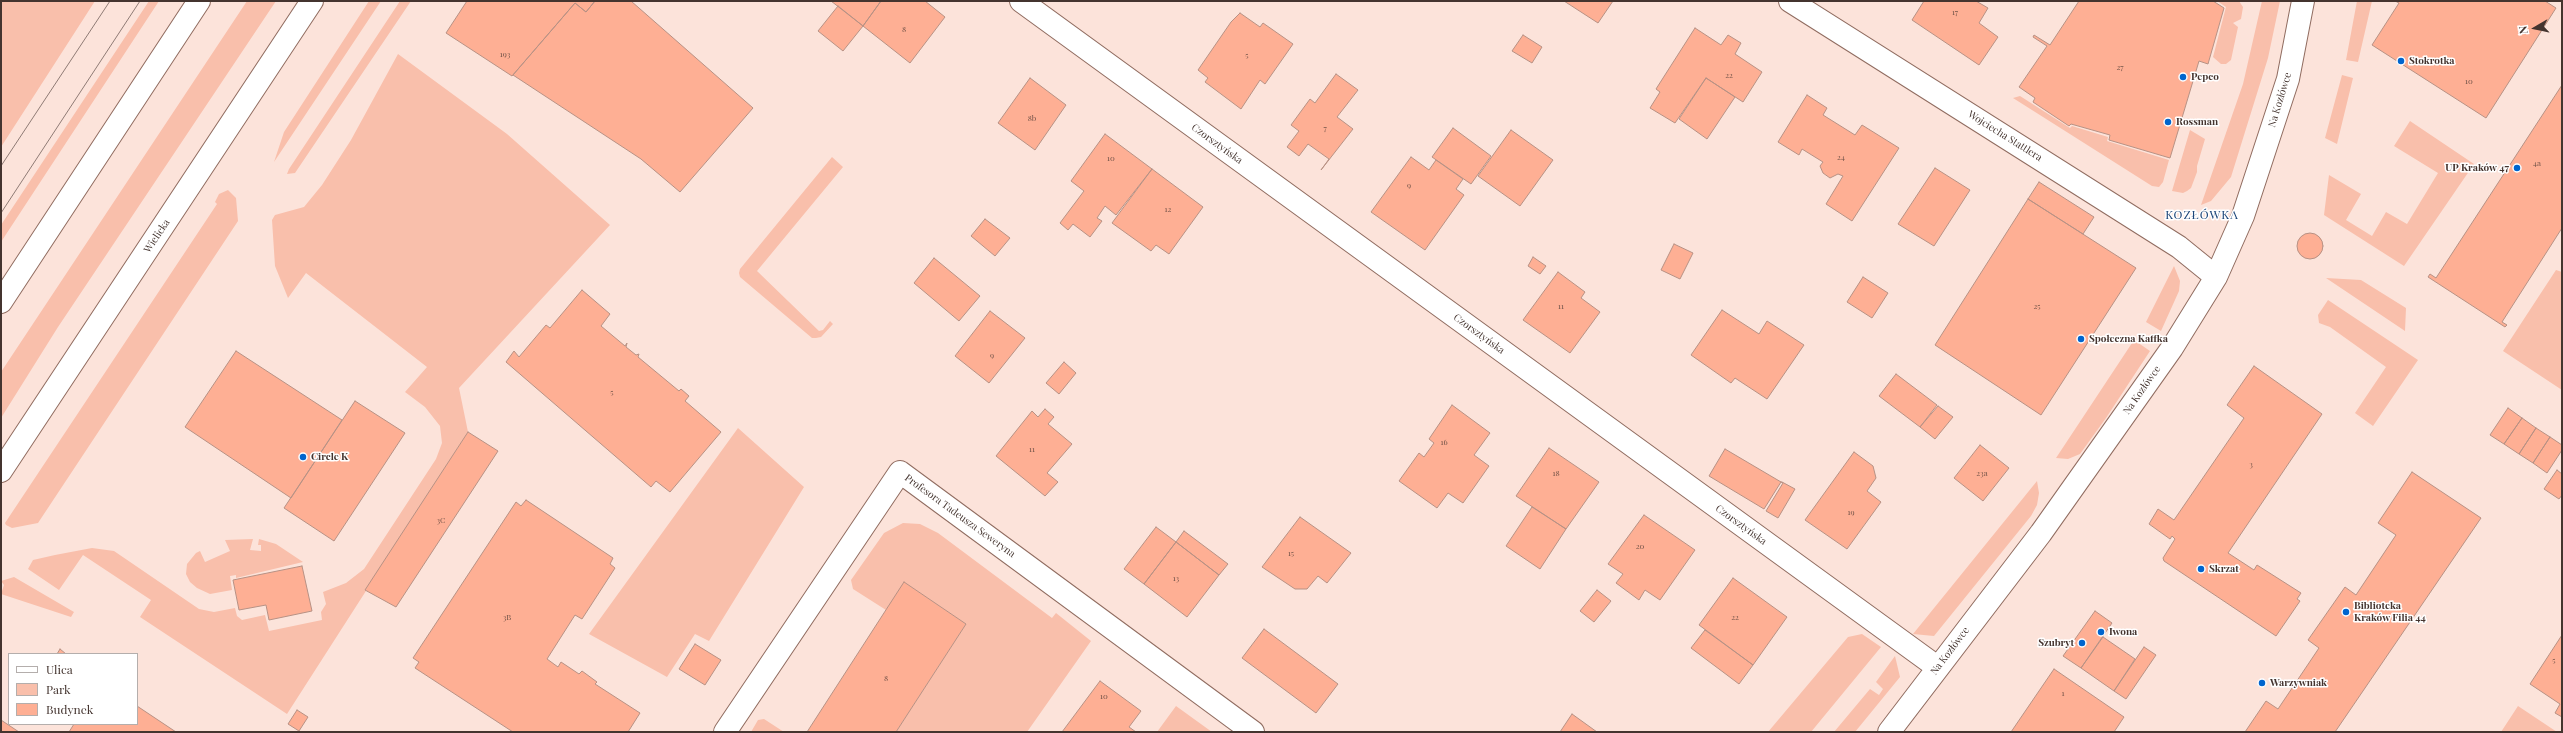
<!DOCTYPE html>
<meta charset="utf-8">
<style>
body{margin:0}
#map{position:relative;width:2563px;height:733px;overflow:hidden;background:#fce3da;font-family:"Playfair Display",serif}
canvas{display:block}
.frame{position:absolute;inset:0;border:2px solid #44342f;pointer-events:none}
.legend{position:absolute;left:8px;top:653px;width:130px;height:72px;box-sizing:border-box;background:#fff;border:1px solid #b4aeac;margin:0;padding:5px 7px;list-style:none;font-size:12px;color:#44342f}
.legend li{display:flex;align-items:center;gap:8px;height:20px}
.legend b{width:20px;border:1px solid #b4aeac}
.north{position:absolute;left:2515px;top:8px;width:40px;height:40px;-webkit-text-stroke:3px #fff;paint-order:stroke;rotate:261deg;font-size:11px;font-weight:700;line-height:16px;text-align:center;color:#44342f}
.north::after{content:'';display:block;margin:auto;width:14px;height:18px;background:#44342f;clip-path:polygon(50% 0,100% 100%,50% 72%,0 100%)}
</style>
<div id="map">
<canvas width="2563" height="733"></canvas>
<div class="frame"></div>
<ul class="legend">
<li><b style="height:5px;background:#fff"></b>Ulica</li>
<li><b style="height:11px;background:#f9bfab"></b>Park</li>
<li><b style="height:11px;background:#feaf94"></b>Budynek</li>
</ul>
<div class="north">N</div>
</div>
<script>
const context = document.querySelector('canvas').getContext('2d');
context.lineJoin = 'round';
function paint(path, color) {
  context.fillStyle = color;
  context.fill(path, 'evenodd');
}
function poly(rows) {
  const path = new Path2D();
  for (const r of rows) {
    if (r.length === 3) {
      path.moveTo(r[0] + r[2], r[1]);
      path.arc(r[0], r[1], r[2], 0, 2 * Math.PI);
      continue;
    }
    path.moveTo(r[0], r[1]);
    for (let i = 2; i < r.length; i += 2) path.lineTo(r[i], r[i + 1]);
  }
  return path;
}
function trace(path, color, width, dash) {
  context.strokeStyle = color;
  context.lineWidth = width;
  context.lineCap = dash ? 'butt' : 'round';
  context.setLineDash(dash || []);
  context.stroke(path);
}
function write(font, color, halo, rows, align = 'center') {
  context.font = font + ' "Playfair Display",serif';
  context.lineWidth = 3;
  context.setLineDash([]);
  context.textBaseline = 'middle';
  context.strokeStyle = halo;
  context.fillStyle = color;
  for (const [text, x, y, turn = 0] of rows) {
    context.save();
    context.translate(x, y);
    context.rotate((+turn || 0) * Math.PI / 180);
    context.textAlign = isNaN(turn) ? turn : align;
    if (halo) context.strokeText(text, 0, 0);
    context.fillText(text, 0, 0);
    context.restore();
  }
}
paint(poly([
 [1,1,95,1,1,147],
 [149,1,159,1,1,242,1,225],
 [247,1,276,1,58,327,1,418,1,372],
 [369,1,381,1,274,162,284,132],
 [400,1,411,1,295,173,287,174,289,169],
 [2217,1,2239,1,2243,7,2241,19,2233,23,2238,27,2231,60,2226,64,2221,64,2213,57,2226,7],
 [2262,1,2280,1,2268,58,2231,177,2211,201,2201,205,2243,84],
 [2357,1,2372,1,2358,62,2346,60],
 [398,54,507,134,610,225,459,388,468,432,287,714,140,617,151,600,83,555,59,590,28,569,33,560,55,555,92,548,114,551,199,609,214,612,235,608,237,616,242,620,265,615,269,631,322,620,321,612,326,604,323,592,346,583,364,569,436,459,442,443,440,426,425,407,405,392,427,367,306,273,288,298,275,266,272,220,275,215,304,207,322,185,351,140],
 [2342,75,2353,78,2337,144,2325,138],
 [2020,96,2070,128,2072,126,2108,137,2107,141,2169,160,2163,182,2159,187,2152,186,2013,98],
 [2410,121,2474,164,2404,266,2324,215,2329,175,2361,194,2346,220,2372,236,2386,212,2407,224,2438,173,2394,146],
 [2190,130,2205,139,2197,166,2197,172,2191,188,2187,191,2183,193,2172,191],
 [832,157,843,167,757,271,819,331,823,330,830,321,833,324,821,337,816,338,812,338,740,277,739,273,740,269],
 [228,190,236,198,238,221,38,523,12,528,6,525,5,523,217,204,215,202,219,194],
 [2174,266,2180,281,2179,291,2161,331,2146,322],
 [2556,270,2562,272,2562,390,2503,351],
 [2326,278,2361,280,2406,308,2405,331],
 [2328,300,2418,360,2373,426,2355,413,2386,367,2330,327,2319,323,2318,315],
 [2134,340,2150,351,2106,418,2080,454,2068,459,2056,458],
 [738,428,804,487,709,641,695,634,667,677,589,634],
 [2037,481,2039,493,2037,505,2031,516,1934,636,1913,634],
 [903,523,920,524,938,533,1052,618,1056,613,1091,641,1027,732,896,732,966,624,905,583,886,610,853,589,851,580,884,533],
 [253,539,250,550,261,551,261,545,258,545,259,539,276,544,303,562,236,578,236,575,230,576,232,590,210,594,197,588,190,582,186,574,187,564,196,553,200,551,205,562,230,551,225,540],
 [14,577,74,612,71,617,1,594,4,585,1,581],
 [1862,634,1881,647,1811,732,1768,732,1848,637],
 [1895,656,1900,677,1855,732,1834,732,1870,689,1879,695,1883,689,1876,682],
 [1176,706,1212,732,1157,732],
 [2518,706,2557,732,2501,732],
 [764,719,784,732,751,732,758,720]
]), '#f9bfab');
const building = poly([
 [467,1,595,1,586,12,575,3,512,76,446,33,467,1],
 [595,1,631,1,753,108,680,192,641,159,513,75,575,3,586,12,595,1],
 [831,1,881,1,863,26,831,1],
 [881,1,925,1,945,17,910,63,863,26,881,1],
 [1564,1,1613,1,1598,23,1564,1],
 [1924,1,1976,1,1988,8,1979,23,1998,37,1979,65,1912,20,1924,1],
 [2079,1,2213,1,2224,8,2208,64,2199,61,2170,158,2109,140,2110,135,2071,124,2069,126,2033,102,2035,98,2019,87,2047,46,2033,37,2034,35,2050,45,2079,1],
 [2395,1,2545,1,2556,8,2486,118,2372,45,2399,3,2395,1],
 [838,6,863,26,843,51,818,31,838,6],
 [1240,13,1260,27,1263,23,1293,44,1265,84,1260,80,1241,109,1205,82,1208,78,1198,70,1231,22,1240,13],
 [1695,28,1721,45,1728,35,1741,43,1735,54,1762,72,1743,102,1706,78,1675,123,1650,108,1660,92,1656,89,1695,28],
 [1523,35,1542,47,1532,63,1512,51,1523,35],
 [1336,74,1358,90,1337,117,1353,129,1321,170,1329,159,1308,144,1299,156,1287,147,1299,131,1291,125,1310,99,1315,103,1336,74],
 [1030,78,1066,105,1035,150,998,123,1030,78],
 [1706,78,1735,97,1707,139,1679,119,1706,78],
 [2562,85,2562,228,2502,322,2507,325,2505,327,2428,277,2430,274,2436,278,2562,85],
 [1807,95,1827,108,1823,115,1855,135,1862,125,1899,148,1852,221,1826,204,1843,176,1838,174,1830,178,1823,173,1820,166,1823,162,1802,149,1799,155,1778,142,1807,95],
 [1453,128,1491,156,1471,184,1432,157,1453,128],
 [1511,130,1553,160,1520,206,1478,176,1511,130],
 [1105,134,1152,169,1116,215,1105,206,1097,218,1102,221,1090,237,1073,224,1068,230,1060,223,1084,191,1071,181,1105,134],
 [1411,157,1429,170,1436,160,1463,179,1456,189,1464,195,1425,250,1371,212,1411,157],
 [1935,168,1970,190,1934,246,1898,224,1935,168],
 [1152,169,1203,207,1169,254,1156,245,1151,251,1112,223,1152,169],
 [2039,182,2094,217,2083,234,2028,199,2039,182],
 [2028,199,2136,268,2041,415,1935,345,2028,199],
 [985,219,1010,238,995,256,971,236,985,219],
 [2310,246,13],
 [1674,244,1693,253,1680,279,1661,270,1674,244],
 [1533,257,1546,266,1540,274,1528,266,1533,257],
 [934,258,980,296,959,321,914,283,934,258],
 [1558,272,1585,292,1581,298,1600,312,1570,353,1523,320,1558,272],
 [1863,277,1888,293,1872,318,1847,302,1863,277],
 [582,290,610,314,601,326,625,346,627,343,626,347,636,355,639,354,638,357,679,391,681,389,689,396,685,401,721,432,670,492,656,481,651,487,506,362,514,351,519,357,546,325,550,328,582,290],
 [1722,310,1759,334,1767,321,1804,345,1767,399,1735,378,1731,383,1691,355,1722,310],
 [990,311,1025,338,989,383,955,356,990,311],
 [236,351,342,420,291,498,185,427,236,351],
 [1064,362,1076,373,1059,394,1046,383,1064,362],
 [2254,366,2322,414,2228,553,2254,570,2257,565,2301,593,2297,599,2300,601,2276,636,2164,561,2163,558,2175,539,2172,536,2170,539,2149,524,2158,509,2174,520,2244,418,2227,405,2254,366],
 [1896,374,1937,405,1920,427,1879,396,1896,374],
 [355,401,405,433,334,541,284,508,355,401],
 [1452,405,1490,433,1474,455,1489,466,1463,503,1448,493,1437,508,1399,481,1419,453,1424,457,1434,443,1429,439,1452,405],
 [1938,406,1953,417,1935,439,1920,427,1938,406],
 [2508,408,2522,418,2504,444,2490,435,2508,408],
 [1045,409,1054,417,1048,424,1072,444,1047,473,1058,482,1045,496,996,456,1032,411,1038,417,1045,409],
 [2522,418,2536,428,2519,454,2504,444,2522,418],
 [2536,428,2550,437,2533,463,2519,454,2536,428],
 [468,432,498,451,396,607,365,590,468,432],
 [2550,437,2562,445,2562,450,2547,473,2533,463,2550,437],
 [1980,445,2009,468,1983,501,1954,478,1980,445],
 [1549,448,1599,482,1566,529,1516,496,1549,448],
 [1725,449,1781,482,1764,509,1709,476,1725,449],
 [1854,452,1873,466,1876,478,1867,491,1881,502,1847,549,1805,520,1854,452],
 [2557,470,2562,474,2562,495,2559,499,2544,489,2557,470],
 [2412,472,2481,518,2335,732,2245,732,2266,701,2278,709,2319,648,2308,640,2345,587,2356,595,2396,535,2378,523,2412,472],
 [1781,482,1782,482,1795,489,1778,518,1766,511,1783,483,1781,482],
 [526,500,613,558,610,564,615,568,582,619,575,615,547,659,558,667,561,662,579,674,582,671,597,682,595,684,640,713,628,732,513,732,415,668,419,662,413,658,516,502,521,506,526,500],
 [1532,507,1566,529,1540,569,1506,546,1532,507],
 [1644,515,1695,550,1660,600,1645,590,1639,600,1616,583,1623,574,1608,564,1644,515],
 [1300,517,1351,553,1327,583,1318,576,1307,589,1295,589,1262,567,1300,517],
 [1156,527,1176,542,1144,584,1124,569,1156,527],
 [1184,531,1228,564,1219,575,1176,542,1184,531],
 [1176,542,1219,575,1187,617,1144,584,1176,542],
 [302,566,312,611,269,620,266,605,239,610,233,580,302,566],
 [1733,578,1787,617,1753,665,1699,625,1733,578],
 [904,582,966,624,896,732,807,732,904,582],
 [1597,590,1611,601,1594,622,1580,611,1597,590],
 [2095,611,2112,623,2081,668,2063,656,2095,611],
 [1264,629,1338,684,1316,713,1242,658,1264,629],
 [1705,630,1753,665,1739,684,1691,648,1705,630],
 [2562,635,2562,717,2555,713,2560,704,2530,684,2562,635],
 [2103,637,2135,659,2114,691,2081,668,2103,637],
 [695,644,721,660,705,685,679,669,695,644],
 [2144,647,2156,655,2126,699,2114,691,2144,647],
 [60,649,66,654,57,654,60,649],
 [2054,669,2124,717,2114,732,2011,732,2054,669],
 [1100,681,1141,711,1129,727,1136,732,1062,732,1100,681],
 [137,706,176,732,69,732,74,724,137,724,137,706],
 [297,710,308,717,299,731,288,724,297,710],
 [1572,714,1597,732,1560,732,1572,714],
 [1,720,19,732,1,732,1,720]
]);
paint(building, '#feaf94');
trace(building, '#b79184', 1);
const minor = poly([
 [1021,1,1937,667],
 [1790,1,2179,247,2216,277],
 [725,732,900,472,1253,732],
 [1889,732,2041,533,2172,348,2216,277,2243,216,2288,79,2303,1]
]);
const major = poly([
 [1,302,199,1],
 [1,471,312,1]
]);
trace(minor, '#906c60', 24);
trace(major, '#906c60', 24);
trace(minor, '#fff', 22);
trace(major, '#fff', 22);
trace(poly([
 [1,166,110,1],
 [1,213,140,1]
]), '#8f7b75', 1);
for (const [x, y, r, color] of [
 [2401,61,4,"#0065ce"],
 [2183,77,4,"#0065ce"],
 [2168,122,4,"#0065ce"],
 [2517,168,4,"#0065ce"],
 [2081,339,4,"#0065ce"],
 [303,457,4,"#0065ce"],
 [2201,569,4,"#0065ce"],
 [2346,612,4,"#0065ce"],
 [2101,632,4,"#0065ce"],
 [2082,643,4,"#0065ce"],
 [2262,683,4,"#0065ce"]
]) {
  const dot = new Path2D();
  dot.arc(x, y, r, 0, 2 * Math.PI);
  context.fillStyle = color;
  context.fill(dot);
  trace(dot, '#fff', 1.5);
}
write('8px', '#725348', null, [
 ["17",1955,12],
 ["8",904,29],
 ["193",505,54],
 ["5",1247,55],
 ["27",2120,67],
 ["22",1729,75],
 ["10",2469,81],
 ["8b",1032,118],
 ["7",1325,128],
 ["24",1841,157],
 ["10",1111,158],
 ["4a",2537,163],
 ["9",1409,185],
 ["12",1168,209],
 ["11",1561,306],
 ["25",2037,306],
 ["9",992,355],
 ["5",612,392],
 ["16",1444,442],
 ["11",1032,449],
 ["3",2251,464],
 ["18",1556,473],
 ["23a",1982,473],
 ["19",1851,512],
 ["3C",441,520],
 ["20",1640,546],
 ["15",1291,553],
 ["13",1176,578],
 ["3B",507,617],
 ["22",1735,617],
 ["5",2554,660],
 ["8",886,678],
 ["1",2063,693],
 ["10",1104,696]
]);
write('bold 10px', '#44342f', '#fff', [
 ["Stokrotka",2409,61],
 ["Pepco",2191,77],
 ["Rossman",2176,122],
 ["UP Kraków 47",2509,168,"right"],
 ["Społeczna Kaffka",2089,339],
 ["Circle K",311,457],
 ["Skrzat",2209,569],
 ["Biblioteka",2354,606],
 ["Kraków Filia 44",2354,618],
 ["Iwona",2109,632],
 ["Szubryt",2074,643,"right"],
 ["Warzywniak",2270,683]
], 'left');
write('10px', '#44342f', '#fff', [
 ["Na Kozłówce",2280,100,-73],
 ["Wojciecha Stattlera",2005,136,32],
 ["Czorsztyńska",1217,144,36],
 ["Wielicka",157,236,-56],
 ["Czorsztyńska",1479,334,36],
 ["Na Kozłówce",2142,390,-55],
 ["Profesora Tadeusza Seweryna",960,516,36],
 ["Czorsztyńska",1741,525,36],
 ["Na Kozłówce",1950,651,-53]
]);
context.letterSpacing = '1px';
write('12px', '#1c4579', '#fff', [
 ["KOZŁÓWKA",2202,215]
]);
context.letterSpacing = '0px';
</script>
